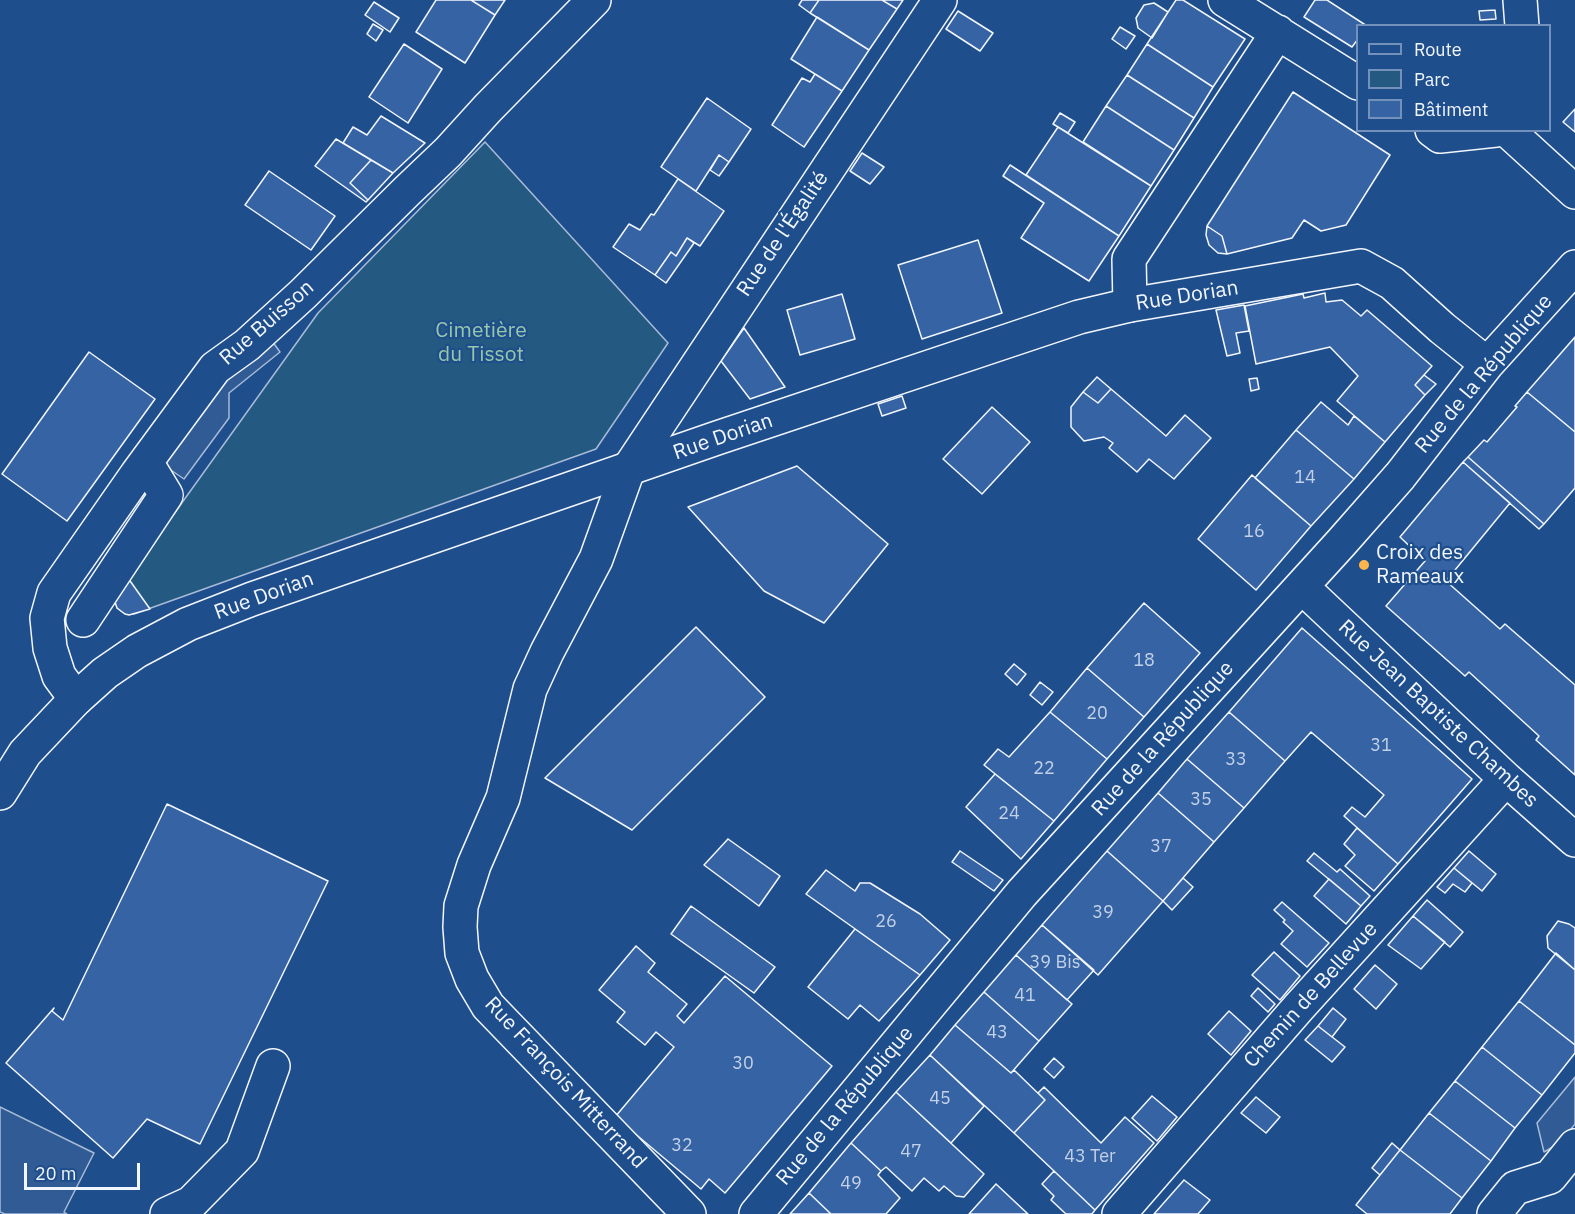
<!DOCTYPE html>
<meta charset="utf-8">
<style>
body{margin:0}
#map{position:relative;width:1575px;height:1214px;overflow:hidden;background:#1f4e8c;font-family:"IBM Plex Sans",sans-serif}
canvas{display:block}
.legend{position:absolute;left:1356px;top:24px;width:195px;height:108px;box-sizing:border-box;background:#1f4e8c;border:2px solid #7391ba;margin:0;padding:8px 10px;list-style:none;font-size:18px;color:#f2f6ff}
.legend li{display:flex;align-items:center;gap:12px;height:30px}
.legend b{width:30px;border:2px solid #7391ba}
.scale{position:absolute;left:24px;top:1163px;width:116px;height:27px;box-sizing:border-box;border:3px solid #f2f6ff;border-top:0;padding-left:8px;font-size:18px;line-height:21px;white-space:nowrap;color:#f2f6ff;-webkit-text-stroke:4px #1f4e8c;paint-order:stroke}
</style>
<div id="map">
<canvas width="1575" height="1214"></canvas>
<ul class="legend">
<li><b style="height:8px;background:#1f4e8c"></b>Route</li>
<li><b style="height:16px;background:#245a82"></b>Parc</li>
<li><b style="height:16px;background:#3563a3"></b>Bâtiment</li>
</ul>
<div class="scale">20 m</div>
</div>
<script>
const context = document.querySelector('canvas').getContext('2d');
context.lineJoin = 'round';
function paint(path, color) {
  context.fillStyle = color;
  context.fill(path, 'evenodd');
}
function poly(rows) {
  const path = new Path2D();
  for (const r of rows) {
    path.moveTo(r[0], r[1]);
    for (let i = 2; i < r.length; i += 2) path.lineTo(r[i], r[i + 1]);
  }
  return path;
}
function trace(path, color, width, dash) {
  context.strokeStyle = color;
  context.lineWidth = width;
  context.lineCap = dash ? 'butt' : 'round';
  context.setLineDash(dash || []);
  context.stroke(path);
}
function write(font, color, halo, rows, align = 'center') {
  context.font = font + ' "IBM Plex Sans",sans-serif';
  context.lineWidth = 4.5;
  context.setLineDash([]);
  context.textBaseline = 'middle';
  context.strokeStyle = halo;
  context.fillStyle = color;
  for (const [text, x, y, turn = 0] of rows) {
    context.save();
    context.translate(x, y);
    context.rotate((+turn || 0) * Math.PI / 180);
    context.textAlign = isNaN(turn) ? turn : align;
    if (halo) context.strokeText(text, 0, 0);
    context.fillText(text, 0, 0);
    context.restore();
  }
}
const green = poly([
 [485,142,668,343,596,449,134,614,125,614,117,608,128,578,318,313,485,142]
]);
paint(green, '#245a82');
trace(green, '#a8bbd7', 1.5);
const parking = poly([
 [272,341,280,352,229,393,229,418,184,479,162,464,223,380,272,341],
 [1575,1077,1575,1124,1560,1143,1544,1152,1537,1123,1575,1077],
 [0,1107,94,1153,64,1212,67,1214,5,1214,0,1212,0,1107]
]);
paint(parking, '#305b95');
trace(parking, '#a8bbd7', 1.5);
const building = poly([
 [436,0,471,0,495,15,465,63,416,32,436,0],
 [471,0,505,0,495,15,471,0],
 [802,0,819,0,810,13,799,5,802,0],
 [819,0,882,0,897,9,869,50,810,13,819,0],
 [882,0,903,0,897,9,882,0],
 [1176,0,1183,0,1245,39,1213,87,1147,44,1176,0],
 [1315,0,1327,0,1367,26,1358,26,1358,39,1352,47,1304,17,1315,0],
 [374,2,399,18,390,32,365,15,374,2],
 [1154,3,1168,12,1152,38,1138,28,1136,18,1144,5,1154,3],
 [1495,10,1496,19,1480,20,1479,11,1495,10],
 [958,11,993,33,980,51,946,29,958,11],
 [817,17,869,50,842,91,791,59,817,17],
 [373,24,383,30,376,41,367,34,373,24],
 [1120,27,1135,36,1126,49,1112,39,1120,27],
 [404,44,442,69,408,123,369,97,404,44],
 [1147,44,1213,87,1194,118,1127,75,1147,44],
 [815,74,842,91,804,147,772,125,802,78,810,82,815,74],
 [1127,75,1194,118,1174,150,1106,106,1127,75],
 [1293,92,1390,155,1346,225,1321,231,1304,220,1292,238,1227,254,1222,236,1207,226,1293,92],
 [707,98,751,129,729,162,719,155,696,191,661,167,707,98],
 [1106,106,1174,150,1151,186,1083,142,1106,106],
 [1575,109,1575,132,1563,122,1575,109],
 [1060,113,1075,122,1068,133,1053,124,1060,113],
 [381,116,425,143,393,173,343,143,353,127,367,135,381,116],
 [1058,127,1151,186,1119,236,1026,175,1058,127],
 [336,139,371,160,350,183,368,200,366,202,315,166,336,139],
 [862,153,884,167,870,184,850,171,862,153],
 [719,155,729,162,719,176,710,170,719,155],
 [371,160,393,173,368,200,350,183,371,160],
 [1010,165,1119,236,1089,281,1021,238,1044,203,1003,176,1010,165],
 [269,171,335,216,311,250,245,205,269,171],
 [678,179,724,211,700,246,687,238,676,256,671,252,655,275,613,247,629,224,640,230,651,214,654,215,678,179],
 [1207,226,1222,236,1227,254,1218,253,1209,245,1206,235,1207,226],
 [687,238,694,243,666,283,655,275,671,252,676,256,687,238],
 [978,240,1002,313,922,339,898,265,978,240],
 [1325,293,1326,302,1342,300,1361,316,1367,310,1432,366,1415,385,1425,395,1385,442,1337,401,1358,376,1330,347,1256,364,1245,306,1303,294,1304,298,1325,293],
 [842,294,855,339,800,355,787,310,842,294],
 [1244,305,1249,331,1236,333,1240,353,1227,356,1216,310,1244,305],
 [744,328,785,387,750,399,721,361,744,328],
 [1575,337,1575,432,1527,392,1575,337],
 [89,352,155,399,67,521,2,474,89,352],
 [1424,375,1436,384,1425,395,1415,385,1424,375],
 [1097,377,1111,389,1098,403,1083,392,1097,377],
 [1257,378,1259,389,1251,391,1249,379,1257,378],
 [1111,389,1166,436,1185,415,1211,438,1174,479,1149,459,1137,472,1109,448,1113,443,1104,437,1084,441,1071,427,1071,407,1083,392,1098,403,1111,389],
 [1527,392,1575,432,1575,488,1544,524,1468,457,1484,440,1487,442,1517,407,1515,406,1527,392],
 [902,396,906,408,882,416,878,404,902,396],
 [1321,402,1348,425,1354,416,1385,442,1354,479,1296,430,1321,402],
 [992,407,1030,442,982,494,943,459,992,407],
 [1296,430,1354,479,1311,526,1255,478,1296,430],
 [1468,457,1544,524,1539,529,1463,462,1468,457],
 [1463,462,1510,503,1446,581,1500,629,1505,624,1575,685,1575,775,1536,740,1539,736,1469,672,1465,676,1386,606,1425,561,1400,537,1463,462],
 [797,466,888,544,824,623,764,591,688,507,797,466],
 [1252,475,1311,526,1256,590,1198,539,1252,475],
 [128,578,150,609,129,615,125,614,117,608,114,599,128,578],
 [1144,603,1200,653,1144,717,1087,668,1144,603],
 [696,627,765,697,632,830,545,778,696,627],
 [1302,628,1472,779,1398,864,1344,816,1352,807,1365,817,1384,795,1311,732,1285,761,1229,712,1302,628],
 [1014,664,1026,674,1017,685,1005,674,1014,664],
 [1087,668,1144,717,1107,759,1050,712,1087,668],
 [1040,682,1053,692,1042,705,1030,695,1040,682],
 [1050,712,1107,759,1054,821,984,765,998,749,1009,757,1050,712],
 [1229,712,1285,761,1244,808,1187,759,1229,712],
 [1187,759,1244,808,1214,842,1158,793,1187,759],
 [995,774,1054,821,1021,859,966,807,995,774],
 [1158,793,1214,842,1163,901,1107,851,1158,793],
 [167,804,328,881,200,1144,147,1119,113,1158,6,1063,54,1008,52,1011,63,1020,167,804],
 [1357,828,1398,864,1374,891,1345,866,1355,855,1344,844,1357,828],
 [728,839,780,876,759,906,704,865,728,839],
 [960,851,1003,880,994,891,952,862,960,851],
 [1107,851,1163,901,1098,975,1042,925,1107,851],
 [1469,851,1496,874,1482,891,1454,868,1469,851],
 [1314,853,1337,872,1340,869,1370,896,1361,906,1307,861,1314,853],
 [1454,868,1472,883,1465,892,1453,884,1445,893,1437,887,1454,868],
 [826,870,855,891,860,883,870,883,920,914,950,940,920,975,806,894,826,870],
 [1183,878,1193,887,1172,910,1163,901,1183,878],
 [1329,879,1361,906,1346,924,1314,896,1329,879],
 [1427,900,1463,932,1450,947,1413,916,1427,900],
 [1282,902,1329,943,1307,967,1281,944,1293,931,1283,922,1285,920,1274,910,1282,902],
 [691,906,775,967,754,993,671,934,691,906],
 [1413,916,1445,942,1421,969,1388,945,1413,916],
 [1558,921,1569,924,1575,928,1575,970,1548,948,1547,936,1558,921],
 [1042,925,1094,970,1067,1000,1016,955,1042,925],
 [855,929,920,975,879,1021,860,1005,848,1019,808,987,855,929],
 [636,946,655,963,648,972,687,1004,677,1016,684,1023,725,976,832,1066,725,1193,709,1179,701,1189,615,1117,674,1047,656,1032,645,1045,617,1022,625,1012,599,990,636,946],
 [1274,952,1300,976,1280,1000,1252,975,1274,952],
 [1556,953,1575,970,1575,1045,1519,1001,1556,953],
 [1016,955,1072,1004,1039,1041,984,992,1016,955],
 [1375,965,1397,984,1376,1009,1354,989,1375,965],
 [1258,988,1275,1004,1268,1012,1251,996,1258,988],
 [984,992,1039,1041,1011,1073,955,1025,984,992],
 [1519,1001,1575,1045,1575,1053,1542,1095,1482,1047,1519,1001],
 [1333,1008,1346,1019,1332,1037,1318,1026,1333,1008],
 [1229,1011,1251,1031,1231,1055,1208,1034,1229,1011],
 [955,1025,1011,1073,1014,1070,1045,1100,1014,1133,930,1055,955,1025],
 [1318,1026,1345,1047,1332,1062,1305,1040,1318,1026],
 [1482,1047,1542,1095,1515,1128,1455,1081,1482,1047],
 [930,1055,984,1106,951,1143,896,1092,930,1055],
 [1054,1058,1064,1067,1054,1078,1044,1069,1054,1058],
 [1455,1081,1515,1128,1491,1161,1429,1113,1455,1081],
 [1044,1087,1101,1143,1125,1117,1154,1143,1095,1210,1014,1133,1045,1100,1038,1093,1044,1087],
 [896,1092,984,1174,964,1197,956,1196,944,1186,939,1191,924,1178,912,1191,886,1167,881,1171,851,1143,896,1092],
 [1152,1096,1177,1117,1157,1141,1132,1118,1152,1096],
 [1256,1097,1280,1117,1266,1133,1241,1113,1256,1097],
 [1429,1113,1491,1161,1462,1198,1400,1150,1429,1113],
 [851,1143,881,1171,878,1175,900,1198,886,1214,831,1214,809,1193,851,1143],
 [1392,1143,1400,1150,1380,1175,1372,1168,1392,1143],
 [1400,1150,1462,1198,1450,1214,1367,1214,1356,1205,1400,1150],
 [1054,1171,1095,1210,1092,1214,1066,1214,1051,1200,1054,1196,1042,1184,1054,1171],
 [1184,1180,1210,1200,1198,1214,1154,1214,1184,1180],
 [996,1184,1028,1214,969,1214,996,1184],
 [809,1193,831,1214,790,1214,809,1193]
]);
paint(building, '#3563a3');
trace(building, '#f2f6ff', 1.5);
const minor = poly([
 [1225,0,1358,83],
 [1520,0,1522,26],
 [1432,130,1440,136,1496,130],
 [1507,130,1575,192],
 [1130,305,1129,259,1278,32],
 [1302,587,1506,779,1575,840],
 [83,620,166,495,146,462],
 [76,699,59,676,50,648,47,618,54,593,137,474,215,368,247,345,303,294,407,191,448,152,488,108,594,0],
 [167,1214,191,1203,242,1151,273,1066],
 [689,1214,488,1006,472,979,462,953,460,927,461,906,474,865,503,798,530,689,547,652,596,559,628,470,940,0],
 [1119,1214,1299,1007,1506,779],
 [1494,1214,1515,1188,1550,1177,1575,1146]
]);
const major = poly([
 [0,793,25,753,76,699,105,673,137,651,188,624,252,599,717,438,1079,317,1130,305,1361,266,1392,283,1442,328,1487,364],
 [756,1214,1022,893,1341,543,1400,476,1487,364,1575,267]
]);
trace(minor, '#f2f6ff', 36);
trace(major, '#f2f6ff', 36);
trace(minor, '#1f4e8c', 33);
trace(major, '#1f4e8c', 33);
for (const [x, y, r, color] of [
 [1364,565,6,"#ffb74d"]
]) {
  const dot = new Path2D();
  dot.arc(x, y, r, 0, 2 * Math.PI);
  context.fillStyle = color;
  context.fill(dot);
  trace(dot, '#1f4e8c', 2);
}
write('18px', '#c3d1e8', null, [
 ["14",1305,478],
 ["16",1254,532],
 ["18",1144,661],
 ["20",1097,714],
 ["31",1381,746],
 ["33",1236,760],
 ["22",1044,769],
 ["35",1201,800],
 ["24",1009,814],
 ["37",1161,847],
 ["39",1103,913],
 ["26",886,922],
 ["39 Bis",1055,963],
 ["41",1025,996],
 ["43",997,1033],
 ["30",743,1064],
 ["45",940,1099],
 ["32",682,1146],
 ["47",911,1152],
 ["43 Ter",1090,1157],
 ["49",851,1184]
]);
write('21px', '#f2f6ff', '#1f4e8c', [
 ["Rue de l'Égalité",783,234,-56],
 ["Rue Dorian",1187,296,-9],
 ["Rue Buisson",267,323,-41],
 ["Rue de la République",1484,374,-50],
 ["Rue Dorian",723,437,-19],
 ["Rue Dorian",264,596,-20],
 ["Rue Jean Baptiste Chambes",1438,714,43],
 ["Rue de la République",1163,739,-48],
 ["Chemin de Bellevue",1311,995,-48],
 ["Rue François Mitterrand",565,1083,47],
 ["Rue de la République",845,1106,-50]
]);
write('21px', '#97c8a6', '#1f4e8c', [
 ["Cimetière",481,331],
 ["du Tissot",481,355]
]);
write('21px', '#f2f6ff', '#1f4e8c', [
 ["Croix des",1376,553],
 ["Rameaux",1376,577]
], 'left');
</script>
